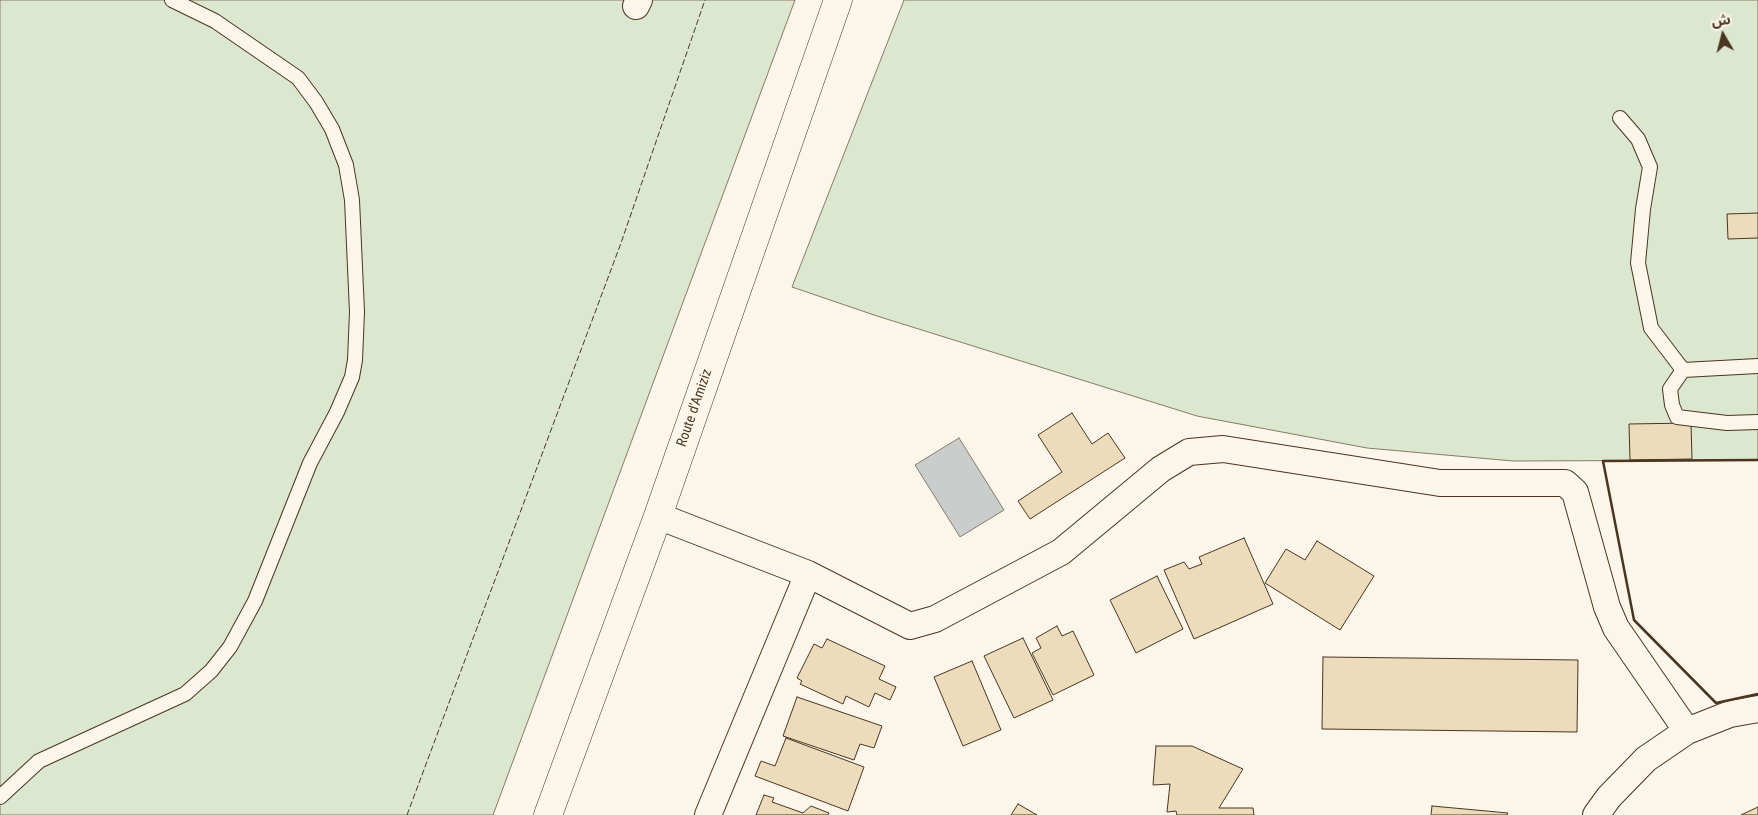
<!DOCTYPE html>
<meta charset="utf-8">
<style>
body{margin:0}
#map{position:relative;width:1758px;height:815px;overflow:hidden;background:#fbf6e9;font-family:"Roboto Condensed","Noto Sans Arabic",sans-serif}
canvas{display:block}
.north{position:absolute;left:1698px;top:10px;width:50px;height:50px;-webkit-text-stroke:4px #fbf6e9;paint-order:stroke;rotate:352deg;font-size:14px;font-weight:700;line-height:20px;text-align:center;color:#4a3520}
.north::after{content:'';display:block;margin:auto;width:18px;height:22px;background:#4a3520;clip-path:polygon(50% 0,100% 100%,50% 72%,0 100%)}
</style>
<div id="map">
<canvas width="1758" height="815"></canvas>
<div class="north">ش</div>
</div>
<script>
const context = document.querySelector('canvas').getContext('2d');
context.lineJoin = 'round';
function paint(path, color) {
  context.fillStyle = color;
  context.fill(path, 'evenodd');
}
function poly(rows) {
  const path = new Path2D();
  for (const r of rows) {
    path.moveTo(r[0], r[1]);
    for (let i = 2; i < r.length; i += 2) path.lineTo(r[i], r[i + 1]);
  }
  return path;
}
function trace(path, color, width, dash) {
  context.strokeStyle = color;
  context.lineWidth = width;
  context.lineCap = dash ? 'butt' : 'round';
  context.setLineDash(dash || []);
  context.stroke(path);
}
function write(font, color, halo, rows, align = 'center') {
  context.font = font + ' "Roboto Condensed",sans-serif';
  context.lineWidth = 4;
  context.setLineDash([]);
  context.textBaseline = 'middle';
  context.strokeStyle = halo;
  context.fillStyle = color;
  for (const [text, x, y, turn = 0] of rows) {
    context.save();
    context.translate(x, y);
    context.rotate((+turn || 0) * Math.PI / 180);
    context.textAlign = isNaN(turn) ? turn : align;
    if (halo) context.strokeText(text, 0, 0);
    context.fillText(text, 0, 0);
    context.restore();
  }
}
const green = poly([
 [0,0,795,0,493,815,0,815,0,0],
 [904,0,1758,0,1758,460,1513,461,1367,448,1197,416,877,316,792,287,904,0]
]);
paint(green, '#dce7d0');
trace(green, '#887966', 1);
const water = poly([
 [959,438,1004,510,960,537,915,465,959,438]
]);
paint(water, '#c9cecd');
trace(water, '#887966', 1);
const building = poly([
 [1758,213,1758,238,1728,239,1727,214,1758,213],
 [1072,413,1092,444,1108,433,1125,458,1030,519,1018,501,1062,472,1038,435,1072,413],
 [1691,423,1692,459,1630,460,1629,424,1691,423],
 [1244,538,1273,604,1194,639,1164,570,1184,562,1189,569,1202,564,1199,557,1244,538],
 [1317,541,1374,576,1340,630,1265,583,1286,549,1305,560,1317,541],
 [1157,576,1183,629,1136,653,1110,600,1157,576],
 [1057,626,1062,636,1073,631,1094,675,1053,695,1032,653,1041,648,1036,638,1057,626],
 [1023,638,1053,700,1014,718,984,656,1023,638],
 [827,639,885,666,879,679,896,687,890,700,875,693,869,707,846,696,843,704,800,684,802,681,797,678,814,644,822,648,827,639],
 [1323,657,1578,660,1577,732,1322,729,1323,657],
 [972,661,1001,730,963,746,934,677,972,661],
 [797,697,882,726,874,748,860,744,854,760,783,736,797,697],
 [786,738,864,767,848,811,755,776,761,761,775,766,786,738],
 [1156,746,1192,746,1243,769,1219,808,1253,808,1254,815,1177,815,1176,811,1167,812,1170,784,1153,785,1156,746],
 [764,795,774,798,772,802,803,813,811,806,829,813,828,815,756,815,764,795],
 [1018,804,1037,815,1011,815,1018,804],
 [1432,806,1508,813,1507,815,1431,815,1432,806],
 [1758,807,1758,815,1741,815,1758,807]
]);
paint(building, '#ecdcbc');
trace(building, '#4a3520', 1);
const service = poly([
 [1620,118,1638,139,1650,167,1643,209,1638,263,1651,328,1683,370],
 [1758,366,1683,370,1670,389,1672,405,1677,417,1727,423,1758,422],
 [0,797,39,761,185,694,211,671,230,647,255,601,310,463,337,412,352,377,355,360,357,312,352,200,346,165,332,129,316,102,298,78,215,21,172,0]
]);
const minor = poly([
 [636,6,639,0],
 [658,516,808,574,910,626,935,619,1061,552,1161,469,1189,452,1223,449,1440,483,1565,483,1575,492,1607,607,1616,628,1687,731],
 [708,815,808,574],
 [1596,815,1609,797,1646,759,1687,731,1730,714,1758,709]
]);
const primary = poly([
 [548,815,658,516,838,0]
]);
trace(service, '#4a3520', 16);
trace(minor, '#4a3520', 28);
trace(primary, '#4a3520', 29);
trace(service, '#fbf6e9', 14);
trace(minor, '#fbf6e9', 26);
trace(primary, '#fbf6e9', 28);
trace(poly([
 [407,815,621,243,705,0]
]), '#4a3520', 1, [6, 2.5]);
trace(poly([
 [1758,460,1603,461,1634,620,1716,703,1758,694]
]), '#4a3520', 2.5);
write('14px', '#4a3520', '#fbf6e9', [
 ["Route d'Amiziz",695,408,-71]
]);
</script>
